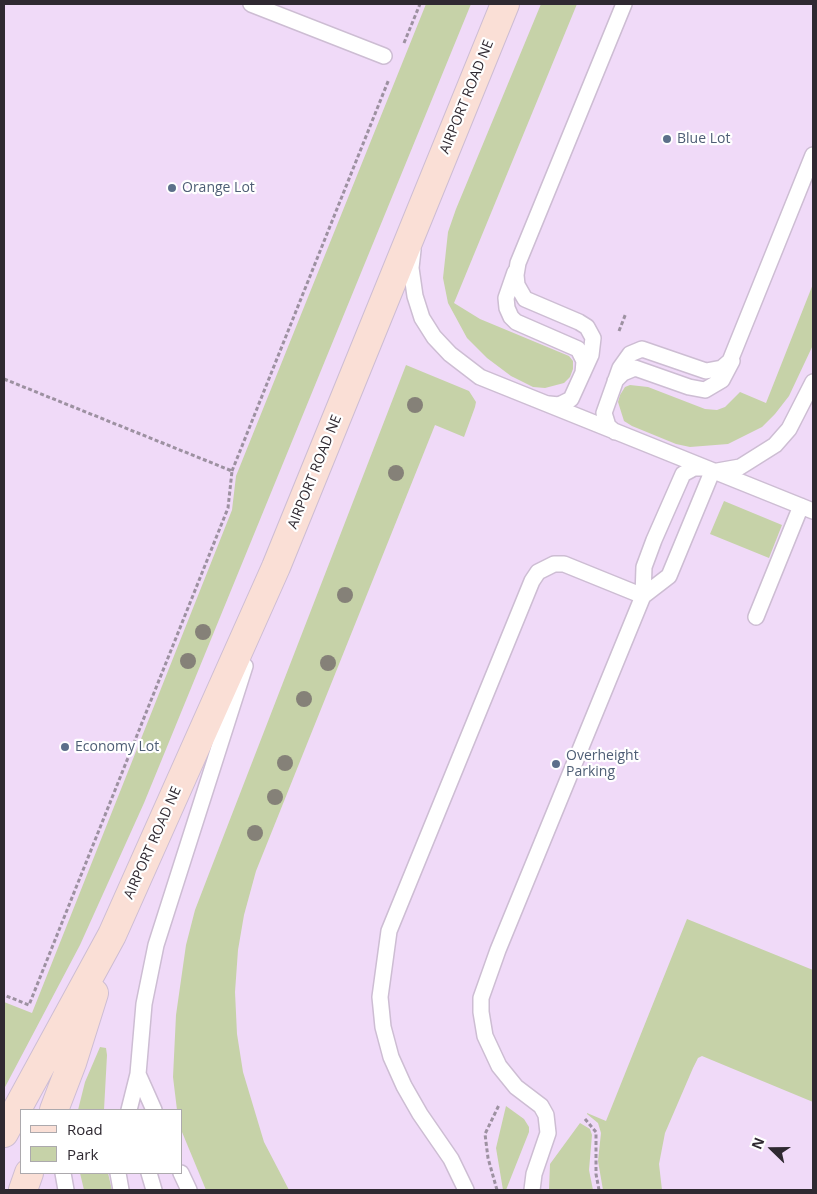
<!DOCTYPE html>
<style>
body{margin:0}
#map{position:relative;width:817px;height:1194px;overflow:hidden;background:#f8e7ff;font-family:"Open Sans",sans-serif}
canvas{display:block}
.frame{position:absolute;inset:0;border:5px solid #2f2931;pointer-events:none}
.legend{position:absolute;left:20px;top:1109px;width:162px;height:65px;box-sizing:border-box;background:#fff;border:1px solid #aca9ad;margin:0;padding:6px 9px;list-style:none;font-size:15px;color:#2f2931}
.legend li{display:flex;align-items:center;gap:10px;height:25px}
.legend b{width:25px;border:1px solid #aca9ad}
.north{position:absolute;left:747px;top:1124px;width:50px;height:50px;-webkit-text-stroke:4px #fff;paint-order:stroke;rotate:292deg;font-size:14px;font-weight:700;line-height:20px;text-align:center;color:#2f2931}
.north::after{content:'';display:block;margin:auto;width:18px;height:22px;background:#2f2931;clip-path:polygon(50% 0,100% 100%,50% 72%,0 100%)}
</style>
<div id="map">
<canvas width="817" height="1194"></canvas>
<div class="frame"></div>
<ul class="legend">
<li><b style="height:6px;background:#fadfd6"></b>Road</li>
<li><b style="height:14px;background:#c6d2a8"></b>Park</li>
</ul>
<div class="north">N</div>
</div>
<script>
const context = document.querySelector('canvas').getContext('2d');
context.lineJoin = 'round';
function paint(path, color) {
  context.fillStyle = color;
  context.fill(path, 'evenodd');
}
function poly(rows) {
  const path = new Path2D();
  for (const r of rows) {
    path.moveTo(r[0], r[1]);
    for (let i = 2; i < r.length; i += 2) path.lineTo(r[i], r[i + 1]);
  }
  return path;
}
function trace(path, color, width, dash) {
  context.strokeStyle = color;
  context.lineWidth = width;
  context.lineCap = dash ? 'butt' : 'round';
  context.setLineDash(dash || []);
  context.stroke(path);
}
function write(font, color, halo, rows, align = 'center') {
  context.font = font + ' "Open Sans",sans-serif';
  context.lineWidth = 4.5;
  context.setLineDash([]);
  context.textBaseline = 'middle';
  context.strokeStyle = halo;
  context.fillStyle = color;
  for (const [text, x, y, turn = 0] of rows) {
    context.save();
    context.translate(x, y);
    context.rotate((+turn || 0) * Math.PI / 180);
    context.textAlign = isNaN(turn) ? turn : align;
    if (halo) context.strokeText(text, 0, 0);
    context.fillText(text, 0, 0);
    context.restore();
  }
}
paint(poly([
 [4,4,813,4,813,1190,4,1190],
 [21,1110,181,1110,181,1173,21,1173]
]), '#f0daf8');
paint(poly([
 [426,4,471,4,144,803,80,945,4,1089,4,1002,32,1013,232,510,236,476],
 [541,4,577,4,454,303,480,319,569,356,573,361,573,369,570,377,564,383,545,388,533,387,511,376,487,358,467,338,448,303,443,278,448,232,456,209],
 [813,284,813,345,789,396,775,414,762,427,728,444,690,447,676,444,632,426,624,421,618,402,620,395,625,387,630,385,648,387,705,409,717,410,725,407,740,392,766,403],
 [406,365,469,391,476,402,475,407,464,437,435,425,256,871,244,915,238,950,235,992,237,1034,243,1072,264,1142,289,1190,206,1190,182,1132,181,1110,177,1110,173,1077,176,1015,186,945,195,910,210,871],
 [724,501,782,525,769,558,710,534],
 [687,919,813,970,813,1102,702,1056,698,1058,693,1068,665,1133,659,1164,662,1190,603,1190,598,1161,601,1133,598,1123,587,1114,587,1113,606,1121],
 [100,1047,106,1048,107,1055,104,1110,78,1110,85,1082],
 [506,1106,524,1119,529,1127,529,1132,506,1190,503,1190,496,1148],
 [580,1123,590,1129,592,1135,589,1170,593,1190,549,1190,550,1164],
 [80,1173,108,1173,112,1190,84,1190]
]), '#c6d2a8');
const lane = poly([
 [251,4,384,56],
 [413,250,411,268,415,296,422,318,434,337,450,354,480,377,813,511],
 [515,272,506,298,507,308,511,317,516,322,578,349,584,361,583,373],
 [615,381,623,373,635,368,689,387,705,390,722,380,732,361],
 [549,404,559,405,571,399,591,355,593,338,587,327,579,322,525,299,517,285,516,275,518,263,624,4],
 [615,432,608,426,604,413,620,368,630,354,642,349,706,371,722,368,730,361,813,155],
 [643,596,669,576,712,472,740,467,775,445,789,429,813,382],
 [756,617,801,506],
 [138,1074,154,1110],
 [129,1110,138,1074,144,1004,156,945,245,666],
 [63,1173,66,1190],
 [118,1173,121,1190],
 [149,1173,154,1190],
 [181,1173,189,1190],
 [466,1190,451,1159,420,1114,404,1086,391,1057,383,1027,380,997,389,931,532,581,538,572,554,564,564,564,643,596],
 [532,1190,534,1174,548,1133,546,1115,541,1106,516,1087,499,1066,485,1036,481,1012,481,998,498,950,643,596,644,567,654,540,683,474,694,468,704,468]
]);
const secondary = poly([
 [54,1110,72,1063,94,993],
 [4,1133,112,935,276,567,505,4],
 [23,1190,29,1173]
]);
trace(lane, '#cdbdd3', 18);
trace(secondary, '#cdbdd3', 30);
trace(poly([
 [404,43,420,4],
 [619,331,626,313],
 [4,379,232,471,228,508,29,1005,4,995],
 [232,471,389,79],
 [585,1119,596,1132,596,1174,599,1190],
 [497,1190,488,1158,485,1134,499,1105]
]), '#9d91a1', 3, [4, 2.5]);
trace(lane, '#fff', 15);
trace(secondary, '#fadfd6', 28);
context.fillStyle = '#858178';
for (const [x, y] of [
 [415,405],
 [396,473],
 [345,595],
 [203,632],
 [188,661],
 [328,663],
 [304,699],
 [285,763],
 [275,797],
 [255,833]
]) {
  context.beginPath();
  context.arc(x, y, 8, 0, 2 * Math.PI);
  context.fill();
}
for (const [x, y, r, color] of [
 [667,139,5,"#5c6f8a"],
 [172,188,5,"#5c6f8a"],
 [65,747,5,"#5c6f8a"],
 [556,764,5,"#5c6f8a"]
]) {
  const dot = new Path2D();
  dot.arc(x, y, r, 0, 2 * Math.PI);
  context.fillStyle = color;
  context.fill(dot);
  trace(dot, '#fff', 2);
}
write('14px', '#2f2931', '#fff', [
 ["AIRPORT ROAD NE",467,97,-68],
 ["AIRPORT ROAD NE",315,472,-68],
 ["AIRPORT ROAD NE",153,843,-66]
]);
write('14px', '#4e5e75', '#fff', [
 ["Blue Lot",677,139],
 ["Orange Lot",182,188],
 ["Economy Lot",75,747],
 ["Overheight",566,756],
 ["Parking",566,772]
], 'left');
</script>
